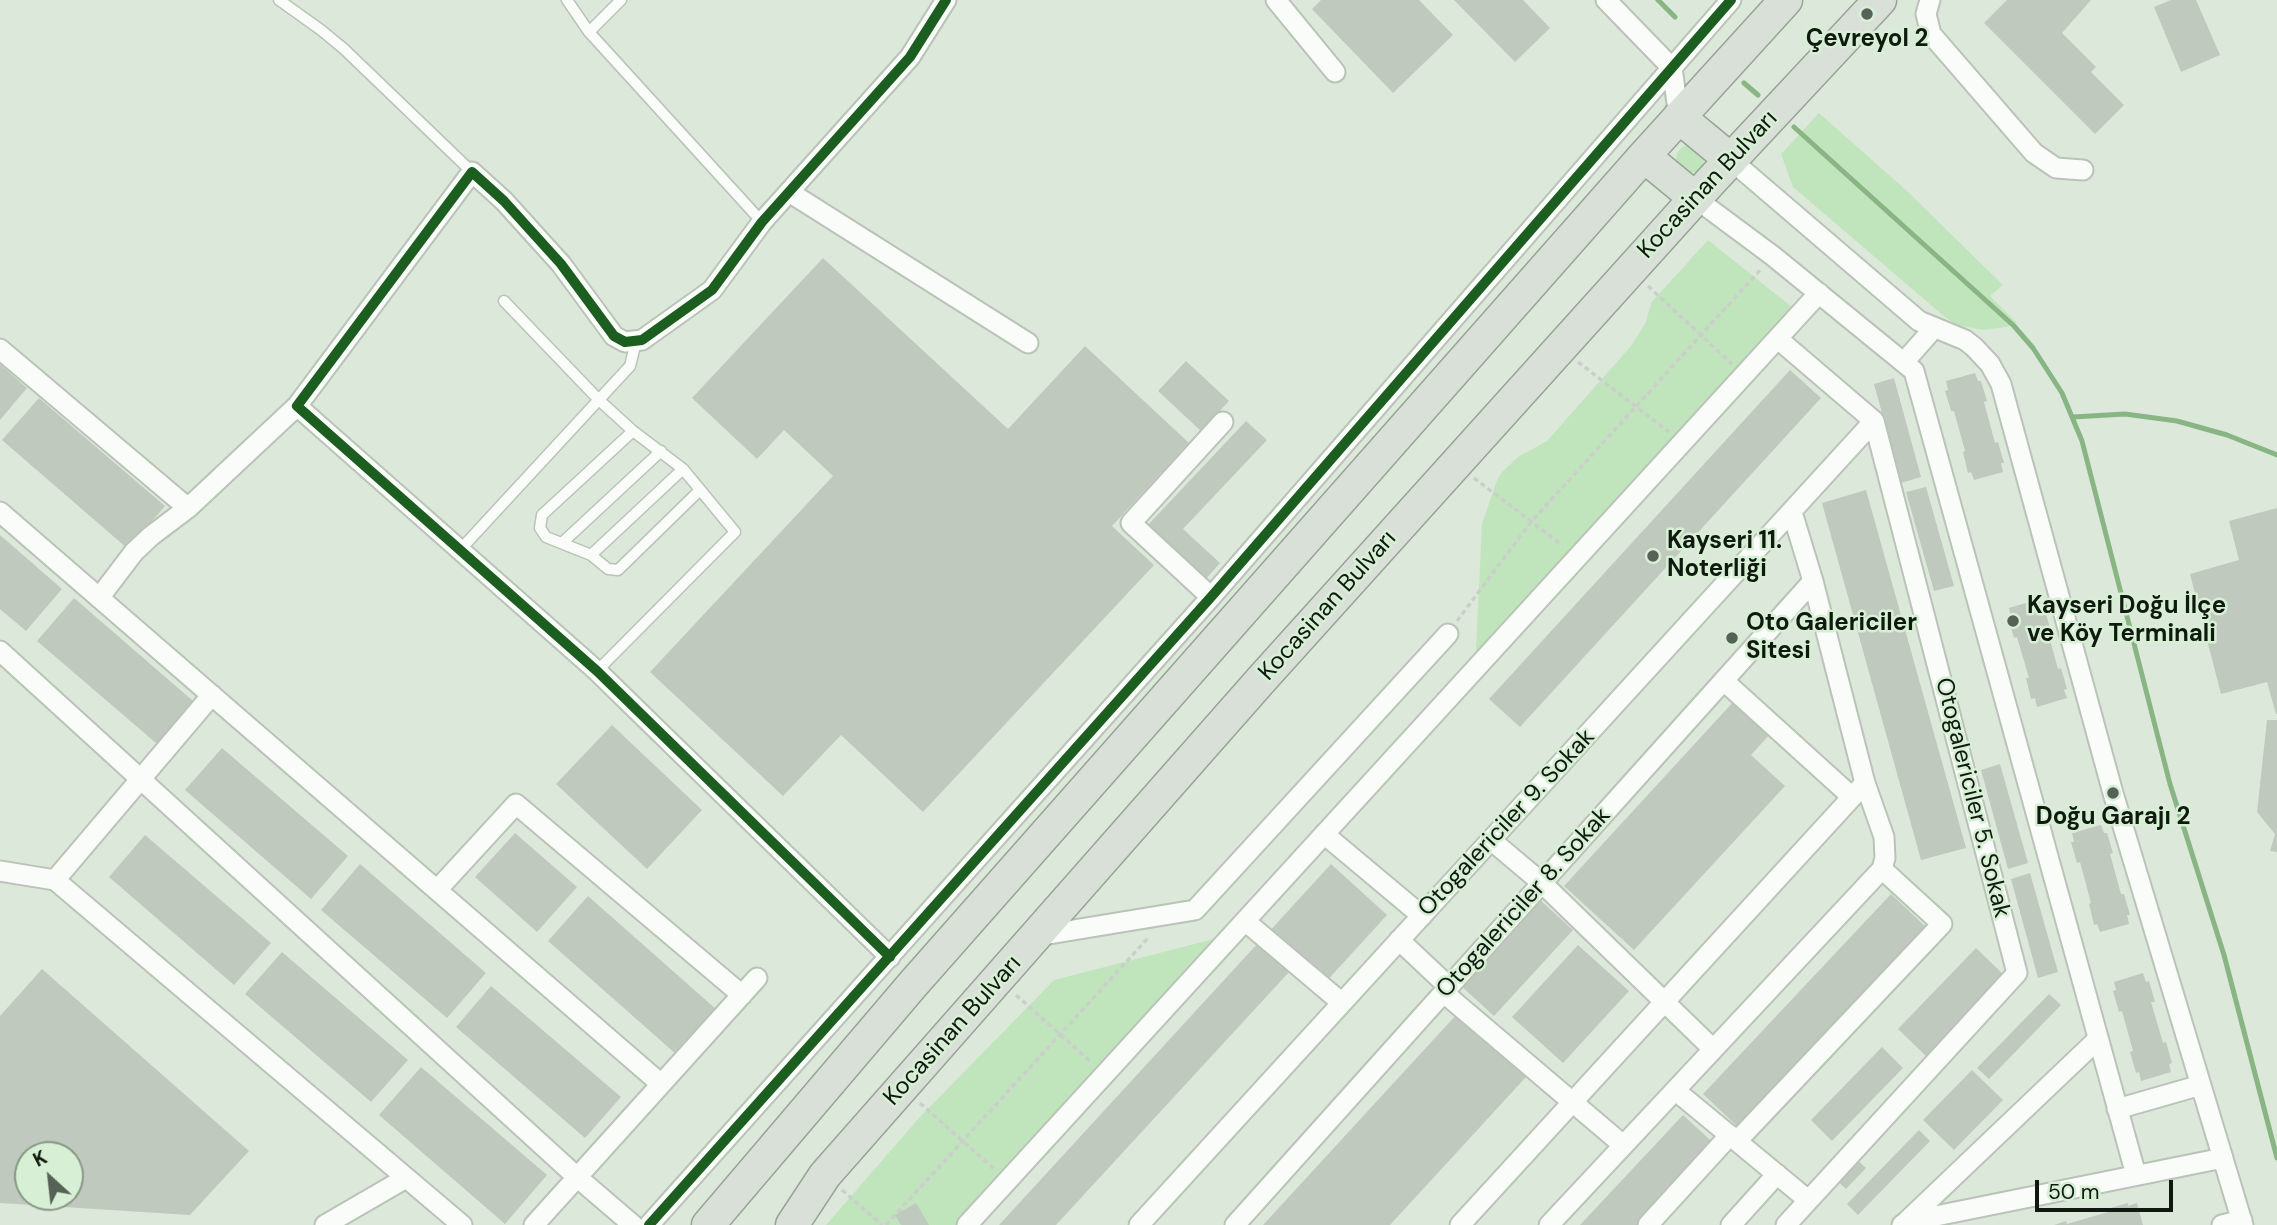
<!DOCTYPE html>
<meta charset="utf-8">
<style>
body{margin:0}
#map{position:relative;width:2277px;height:1225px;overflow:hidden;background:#dce9da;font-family:"DM Sans",sans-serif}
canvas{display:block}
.north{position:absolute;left:14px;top:1141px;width:70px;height:70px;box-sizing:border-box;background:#d7efd4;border:2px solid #879986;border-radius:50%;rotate:333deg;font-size:19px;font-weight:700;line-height:28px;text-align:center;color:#101910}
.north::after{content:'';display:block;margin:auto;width:24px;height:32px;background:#576257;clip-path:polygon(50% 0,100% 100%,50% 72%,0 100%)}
.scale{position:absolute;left:2035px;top:1180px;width:138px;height:32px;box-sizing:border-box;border:4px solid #101910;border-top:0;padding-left:9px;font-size:21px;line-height:24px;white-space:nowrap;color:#101910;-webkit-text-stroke:5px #d7efd4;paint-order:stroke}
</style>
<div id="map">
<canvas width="2277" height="1225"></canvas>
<div class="north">K</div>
<div class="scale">50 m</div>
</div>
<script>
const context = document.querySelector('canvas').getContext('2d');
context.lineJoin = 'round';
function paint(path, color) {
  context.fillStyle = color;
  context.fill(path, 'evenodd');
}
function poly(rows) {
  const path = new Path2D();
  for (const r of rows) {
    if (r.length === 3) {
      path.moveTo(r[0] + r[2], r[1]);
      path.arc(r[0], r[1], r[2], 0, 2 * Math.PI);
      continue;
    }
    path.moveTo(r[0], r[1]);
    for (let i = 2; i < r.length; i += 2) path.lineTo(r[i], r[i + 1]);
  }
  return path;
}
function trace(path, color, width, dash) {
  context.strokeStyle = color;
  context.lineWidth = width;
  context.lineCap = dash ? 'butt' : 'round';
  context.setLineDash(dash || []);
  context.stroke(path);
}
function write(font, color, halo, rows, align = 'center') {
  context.font = font + ' "DM Sans",sans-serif';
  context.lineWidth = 5;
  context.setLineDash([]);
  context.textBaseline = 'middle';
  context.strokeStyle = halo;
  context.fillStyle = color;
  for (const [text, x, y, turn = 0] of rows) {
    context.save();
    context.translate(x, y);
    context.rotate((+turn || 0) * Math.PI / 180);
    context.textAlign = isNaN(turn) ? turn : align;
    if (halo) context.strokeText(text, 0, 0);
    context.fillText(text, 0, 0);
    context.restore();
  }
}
paint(poly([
 [1819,113,1906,190,2003,285,1990,296,2017,323,2006,327,1983,330,1957,325,1946,318,1793,187,1781,154],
 [1690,159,14],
 [1708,240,1797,311,1475,671,1482,524,1497,480,1502,472,1518,457,1547,441,1631,346,1646,322,1651,303],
 [1214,939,963,1225,826,1225,919,1118,1054,980]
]), '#c0e4bc');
trace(poly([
 [1658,0,1675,17],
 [1744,83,1758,95],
 [1794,127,2014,326,2033,348,2062,393,2082,441,2170,784,2224,955,2277,1158],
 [2073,417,2125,414,2177,421,2227,435,2277,455]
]), '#89b585', 5);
paint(poly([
 [1321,0,1419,0,1453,35,1393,93,1312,9],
 [1454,0,1523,0,1550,28,1515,62],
 [2007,0,2091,0,2062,33,2096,67,2091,72,2124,105,2095,134,1984,23],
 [2171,0,2196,0,2220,55,2181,72,2154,7],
 [823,258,1008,429,1085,346,1189,443,1112,526,1154,565,923,812,841,735,783,796,650,672,833,476,784,430,757,459,692,398],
 [1186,361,1229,401,1201,431,1158,391],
 [0,364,27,388,0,420],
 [1790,370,1821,398,1520,727,1489,699],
 [1975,373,1978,381,1981,381,1987,401,1984,402,1995,443,1998,442,2004,463,2001,463,2003,472,1974,480,1971,472,1968,473,1963,452,1965,451,1954,411,1951,411,1945,391,1948,390,1946,381],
 [1894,378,1921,477,1901,483,1874,384],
 [39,398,165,506,128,549,2,440],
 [1246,421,1267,440,1183,529,1220,563,1205,580,1147,526],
 [1926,487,1954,586,1934,591,1906,492],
 [1866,490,1966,848,1921,860,1822,503],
 [2277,508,2277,714,2276,714,2267,682,2221,694,2190,574,2239,560,2229,521],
 [0,535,62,589,26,631,0,609],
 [74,598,200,707,163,749,37,641],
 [2039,599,2041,608,2044,607,2050,628,2047,629,2058,669,2061,668,2067,689,2064,690,2067,698,2037,707,2035,698,2031,699,2026,678,2029,678,2017,637,2014,638,2008,617,2011,616,2009,608],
 [1735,700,1771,733,1751,755,1785,786,1634,950,1564,886],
 [2267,720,2277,720,2277,852,2270,851,2275,834,2257,812],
 [612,725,702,810,647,869,556,784],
 [222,748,348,856,311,899,185,790],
 [2000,764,2028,863,2008,869,1981,770],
 [2101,825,2104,833,2107,833,2113,853,2110,854,2121,894,2124,894,2130,915,2127,915,2129,924,2100,932,2097,924,2094,925,2089,904,2091,903,2080,862,2077,863,2071,842,2074,842,2072,833],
 [515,833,577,887,537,932,475,877],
 [145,835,271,943,234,985,109,877],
 [360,864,486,973,447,1018,321,910],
 [1331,864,1387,915,1323,985,1267,934],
 [2030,873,2058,972,2038,978,2011,879],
 [1891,894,1927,928,1739,1128,1703,1094],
 [588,896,717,1010,677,1055,548,941],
 [1538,898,1573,930,1494,1016,1459,984],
 [1259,942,1290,971,1056,1225,999,1225],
 [1578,945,1629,991,1563,1063,1512,1017],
 [1976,948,2008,979,1930,1060,1898,1029],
 [282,952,408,1060,371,1102,245,994],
 [42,969,249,1151,190,1215,0,1203,0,1016],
 [28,1155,70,1155,70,1197,28,1197],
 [2143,973,2146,982,2149,981,2155,1002,2151,1002,2163,1043,2166,1042,2172,1063,2169,1064,2171,1072,2141,1081,2139,1072,2136,1073,2130,1052,2133,1051,2122,1011,2119,1012,2113,991,2116,990,2114,982],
 [491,986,621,1097,585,1138,456,1027],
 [2049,994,2061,1005,1989,1079,1977,1068],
 [1457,1014,1526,1077,1390,1225,1263,1225],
 [1882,1047,1903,1068,1832,1141,1811,1120],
 [421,1067,547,1175,505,1224,379,1115],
 [1972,1070,2003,1100,1954,1150,1923,1120],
 [1683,1115,1719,1148,1647,1225,1580,1225],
 [1919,1130,1930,1141,1858,1215,1847,1204],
 [1852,1155,1866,1168,1846,1189,1832,1176],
 [916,1203,929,1225,901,1225,895,1215],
 [2128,1203,2128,1206,2137,1203,2143,1225,2054,1225,2066,1221,2067,1224,2108,1212,2107,1209]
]), '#bfc9bd');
const service = poly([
 [279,0,321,30,344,49,472,172],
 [567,0,589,32,762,222],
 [589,32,621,0],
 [504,301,600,401,633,431,683,469,735,532,597,671],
 [633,431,542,515,540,528,546,537,591,555,608,569,618,570,700,490],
 [562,543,661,451],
 [460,550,630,366,636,342],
 [591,555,683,469]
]);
const minor = poly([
 [1276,0,1335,72],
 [1606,0,1672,68,1679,117],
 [1930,0,1926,14,1931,34,2034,153,2056,168,2083,170],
 [1731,160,1919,321,1965,340,1974,347,1990,364,2001,384,2113,793,2243,1225],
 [789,192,1028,343],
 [1695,198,1773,256,1914,371,2136,1175],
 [1778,339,1874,421],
 [0,349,188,508],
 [1904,362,1934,328],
 [0,512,661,1084],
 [1211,597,1131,523,1223,422],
 [99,598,134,552,151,536,188,508,297,406],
 [0,651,577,1177,633,1225],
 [1724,681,1852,797],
 [1324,834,1422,916],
 [1491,840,1542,883,1713,1049],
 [0,871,55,880,462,1225],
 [55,880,212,695],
 [437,890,516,804,742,995],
 [1245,921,1342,1003],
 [1037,936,1195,910,1448,634],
 [1399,940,1449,987],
 [890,957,597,671,297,406,472,172,504,201,561,264,614,336,625,342,642,340,712,290,762,222,910,57,946,0],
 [1444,993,1623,1145],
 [1676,1091,1808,1200],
 [2117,1109,2201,1085],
 [1737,1141,1942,924,1882,869],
 [1907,1221,2098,1039],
 [325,1225,406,1178],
 [534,1225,757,978],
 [649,1225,1211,597,1731,0],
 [967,1225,1819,293],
 [1139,1225,1874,421],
 [1235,1225,1813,581],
 [1460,1225,1865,783],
 [1549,1225,1882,869,1885,858,1884,837,1865,783,1813,581,1792,512],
 [1648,1225,1730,1135],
 [1731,1225,1777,1174],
 [1786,1225,2017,973,1874,421],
 [1902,1225,1906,1222,2223,1158],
 [2222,1225,2242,1220]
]);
const trunk = poly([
 [1679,117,1731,160],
 [1644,156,1695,198],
 [708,1225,914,983,1644,156,1786,0],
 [792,1225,825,1175,1261,680,1711,181,1880,0]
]);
trace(service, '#b9c3b7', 13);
trace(minor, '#b9c3b7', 23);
trace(trunk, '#97a495', 35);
trace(poly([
 [1648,286,1732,364],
 [1578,362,1669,432],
 [1474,478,1562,545],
 [1457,621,1531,522,1761,269],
 [1016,995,1091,1062],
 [920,1103,995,1170],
 [842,1190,882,1225],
 [886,1225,1149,937]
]), '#cacfca', 3.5, [5, 3.5]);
trace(service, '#fafcf9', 10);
trace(minor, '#fafcf9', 19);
trace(trunk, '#d9e0d8', 32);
trace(poly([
 [890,957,597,671,297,406,472,172,504,201,561,264,614,336,625,342,642,340,712,290,762,222,910,57,946,0],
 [649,1225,1211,597,1731,0]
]), '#1b5e20', 10);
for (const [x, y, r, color] of [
 [1867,14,7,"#576257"],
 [1653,556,7,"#576257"],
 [2013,621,7,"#576257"],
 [1732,638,7,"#576257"],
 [2113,793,7,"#576257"]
]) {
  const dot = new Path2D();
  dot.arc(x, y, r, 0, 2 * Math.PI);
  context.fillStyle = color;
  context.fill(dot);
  trace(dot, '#d7efd4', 2.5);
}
write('bold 24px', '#101910', '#d7efd4', [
 ["Çevreyol 2",1867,40,"center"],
 ["Kayseri 11.",1667,542],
 ["Noterliği",1667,570],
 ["Kayseri Doğu İlçe",2027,607],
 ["ve Köy Terminali",2027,635],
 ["Oto Galericiler",1746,624],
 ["Sitesi",1746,652],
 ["Doğu Garajı 2",2113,818,"center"]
], 'left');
write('24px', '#101910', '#d7efd4', [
 ["Kocasinan Bulvarı",1708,185,-47],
 ["Kocasinan Bulvarı",1328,606,-48],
 ["Otogalericiler 5. Sokak",1972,798,76],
 ["Otogalericiler 9. Sokak",1507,823,-47],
 ["Otogalericiler 8. Sokak",1524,903,-48],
 ["Kocasinan Bulvarı",953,1031,-48]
]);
</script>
